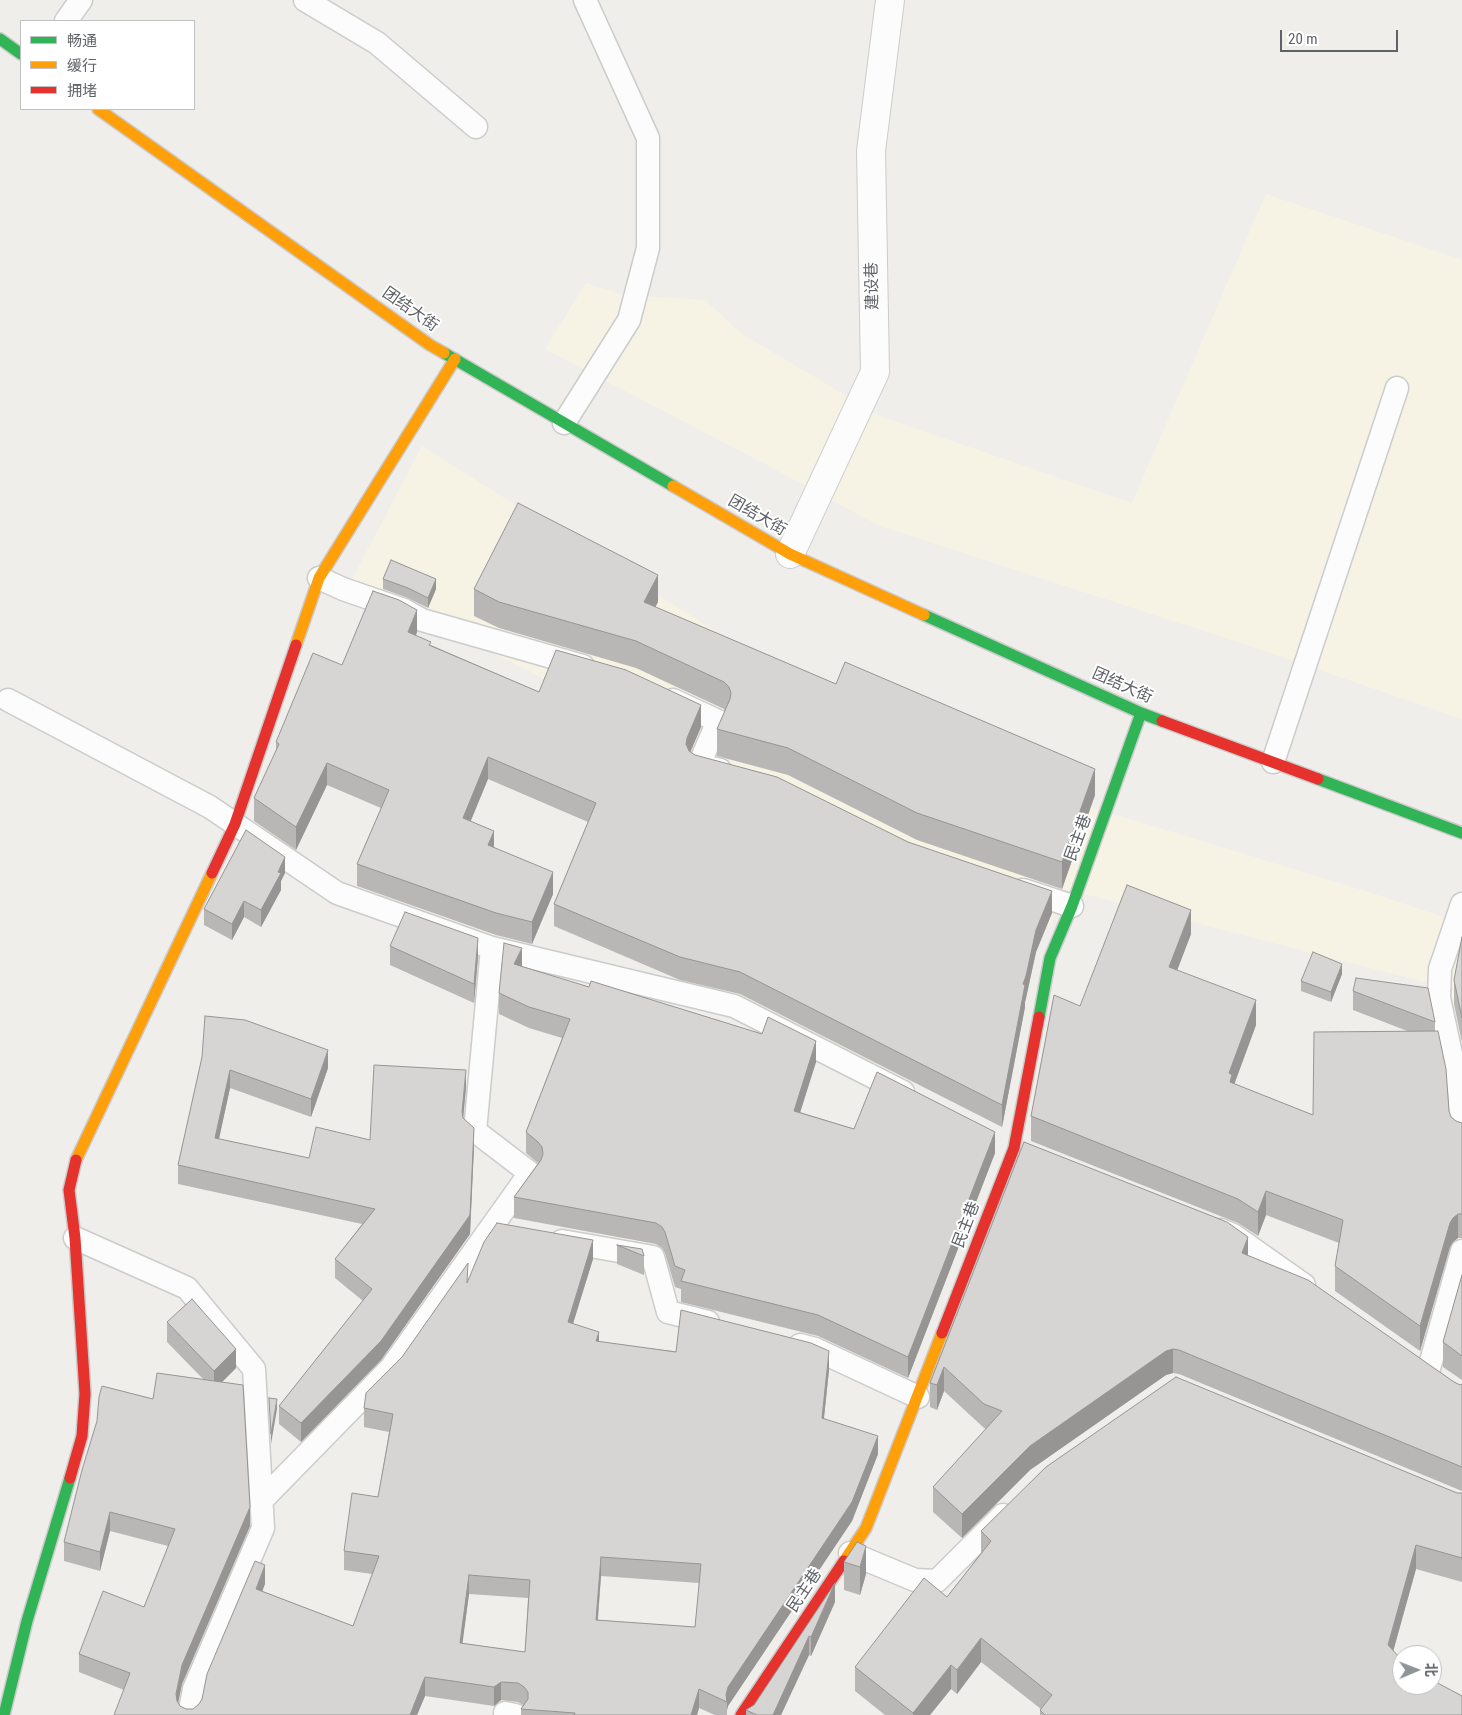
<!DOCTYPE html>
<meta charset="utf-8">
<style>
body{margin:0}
#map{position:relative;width:1462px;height:1715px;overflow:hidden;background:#efeeea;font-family:"Roboto Condensed","Noto Sans SC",sans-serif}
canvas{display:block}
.legend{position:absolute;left:20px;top:20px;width:175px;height:90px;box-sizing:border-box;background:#fff;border:1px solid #bfc1c3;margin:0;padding:6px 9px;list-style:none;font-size:15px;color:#5f6368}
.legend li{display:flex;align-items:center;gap:10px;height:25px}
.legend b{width:25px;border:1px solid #bfc1c3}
.north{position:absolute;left:1392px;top:1645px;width:50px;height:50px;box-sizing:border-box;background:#fff;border:1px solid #bfc1c3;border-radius:50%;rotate:89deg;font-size:14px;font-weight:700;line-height:20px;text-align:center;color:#5f6368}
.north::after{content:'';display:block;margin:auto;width:18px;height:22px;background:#919496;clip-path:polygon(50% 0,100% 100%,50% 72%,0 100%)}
.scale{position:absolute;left:1280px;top:30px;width:118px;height:22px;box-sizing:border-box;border:2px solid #5f6368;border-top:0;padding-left:6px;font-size:15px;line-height:18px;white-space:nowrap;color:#5f6368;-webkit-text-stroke:4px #fff;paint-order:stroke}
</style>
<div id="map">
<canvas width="1462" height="1715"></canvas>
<ul class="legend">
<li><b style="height:6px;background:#30b455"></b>畅通</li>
<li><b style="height:6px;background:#ff9f0a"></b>缓行</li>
<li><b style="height:6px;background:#e5322d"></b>拥堵</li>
</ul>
<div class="north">北</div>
<div class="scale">20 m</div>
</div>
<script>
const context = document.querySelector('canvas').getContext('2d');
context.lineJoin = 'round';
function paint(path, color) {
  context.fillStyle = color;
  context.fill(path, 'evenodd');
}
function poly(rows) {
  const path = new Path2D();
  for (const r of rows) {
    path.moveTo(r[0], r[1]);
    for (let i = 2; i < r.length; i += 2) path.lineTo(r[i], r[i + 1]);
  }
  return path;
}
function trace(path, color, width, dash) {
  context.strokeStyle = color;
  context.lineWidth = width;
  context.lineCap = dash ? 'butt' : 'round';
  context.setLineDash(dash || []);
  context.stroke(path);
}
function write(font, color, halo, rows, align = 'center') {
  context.font = font + ' "Roboto Condensed","Noto Sans SC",sans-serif';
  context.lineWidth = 4;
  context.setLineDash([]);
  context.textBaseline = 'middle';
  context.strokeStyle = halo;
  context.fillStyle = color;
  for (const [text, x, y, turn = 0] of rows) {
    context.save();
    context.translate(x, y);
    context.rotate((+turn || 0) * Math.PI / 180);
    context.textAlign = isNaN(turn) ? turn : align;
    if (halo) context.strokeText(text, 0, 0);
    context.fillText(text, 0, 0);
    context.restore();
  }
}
paint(poly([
 [1266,194,1462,260,1462,719,1244,644,880,526,765,464,545,349,586,283,623,295,705,300,742,334,882,417,1132,503],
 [422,446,780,672,1045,793,1365,891,1462,923,1462,1155,1436,985,1065,889,1050,927,350,583]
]), '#f7f3e4');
const lane = poly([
 [305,0,377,43,476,127],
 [66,21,81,0],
 [564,423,629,320,648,248,648,138,585,0],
 [319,578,343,589,404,610,422,620,583,666],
 [8,700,210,807,337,893,492,948,734,1006,903,1092],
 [673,700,718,721,699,765,720,770],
 [1273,762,1397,388],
 [1023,890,1072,906],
 [1462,904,1440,969,1439,998,1459,1091,1462,1134],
 [1221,1230,1233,1235,1304,1285],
 [75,1238,187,1288,254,1369,263,1528,194,1689,189,1715],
 [562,1241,653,1257,668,1312,708,1322],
 [800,1345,815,1349,918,1397],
 [1428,1372,1462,1251],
 [262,1500,391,1368,530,1173,475,1131,492,948],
 [850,1553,915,1580,937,1581,1003,1515],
 [505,1713,515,1715]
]);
const street = poly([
 [790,554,875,372,871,151,890,0]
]);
const fast = poly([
 [0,39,21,54],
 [444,353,673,486],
 [924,615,1141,713,1162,721],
 [1318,779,1462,833],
 [1039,1017,1050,958,1072,906,1141,713],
 [4,1715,27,1621,70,1478]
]);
const slow = poly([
 [98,109,430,345,444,353],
 [673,486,790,554,924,615],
 [296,645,319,578,455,359],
 [76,1160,212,873],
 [844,1561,866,1528,942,1333]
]);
const jam = poly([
 [1162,721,1318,779],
 [212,873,235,824,296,645],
 [942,1333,1014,1148,1039,1017],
 [70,1478,82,1436,85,1394,75,1238,69,1190,76,1160],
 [741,1715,844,1561]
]);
trace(lane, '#cbcccc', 25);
trace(street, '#cbcccc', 30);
trace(fast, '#cacacb', 14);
trace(slow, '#cacacb', 14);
trace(jam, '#cacacb', 14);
trace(lane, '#fdfcfc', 22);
trace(street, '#fdfcfc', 28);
trace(fast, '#30b455', 11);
trace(slow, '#ff9f0a', 11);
trace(jam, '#e5322d', 11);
paint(poly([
 [383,579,436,589,428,608,408,598,383,589],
 [474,589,658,602,655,607,1095,795,1062,889,917,840,788,775,717,756,717,729,725,711,724,709,636,668,499,628,474,616],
 [417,632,416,636,431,645,539,692,701,727,690,752,695,755,908,842,1052,913,1036,952,1026,998,1025,1002,1025,1007,1002,1127,740,994,680,980,554,926,554,904,588,822,488,779,470,821,494,847,553,894,532,944,496,935,357,886,357,864,381,808,327,785,296,850,254,821,254,798,276,752,276,742,342,665],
 [285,873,281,881,281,890,261,927,244,917,232,940,204,925,204,909],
 [1191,934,1177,970,1256,1025,1234,1084,1313,1115,1410,1032,1353,1010,1353,991,1435,1022,1435,1031,1449,1111,1451,1117,1456,1121,1462,1123,1462,1238,1458,1238,1453,1242,1450,1247,1420,1351,1335,1291,1335,1266,1339,1243,1266,1215,1258,1236,1238,1223,1031,1141,1031,1116,1080,1006],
 [1462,937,1462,1043,1454,1004,1454,980],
 [390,946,478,957,474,1003,390,965],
 [522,967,816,1062,800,1112,854,1129,995,1153,908,1378,818,1336,681,1302,681,1289,675,1287,665,1253,662,1248,656,1244,514,1218,514,1197,538,1163,526,1153,526,1132,562,1038,529,1028,499,1014,499,993],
 [1342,974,1331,1002,1301,991,1301,981],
 [202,1057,328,1068,311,1117,230,1088,219,1139,309,1158,370,1140,466,1088,463,1118,474,1147,470,1234,381,1360,301,1442,279,1424,279,1406,363,1301,335,1278,335,1259,362,1224,178,1184,178,1165],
 [1024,1142,1248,1255,1454,1382,1460,1385,1462,1384,1462,1491,1179,1374,1173,1373,1166,1375,1030,1470,962,1538,933,1512,933,1487,986,1429,984,1428,944,1391,937,1410,930,1407,930,1383],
 [617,1245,644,1256,644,1275,617,1264],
 [593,1259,573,1323,599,1342,829,1370,824,1418,878,1454,852,1521,728,1706,727,1710,727,1715,715,1715,699,1708,697,1715,521,1715,521,1709,523,1705,518,1702,501,1700,494,1706,425,1696,417,1715,114,1715,124,1690,79,1672,79,1654,144,1607,168,1546,110,1531,100,1571,64,1561,64,1542,153,1399,204,1380,167,1342,167,1322,236,1368,222,1382,250,1526,182,1684,178,1703,180,1706,186,1709,193,1709,199,1704,265,1584,262,1591,353,1626,372,1574,344,1570,344,1551,378,1497,389,1432,364,1427,364,1408,402,1357,468,1281],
 [601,1576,699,1583,695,1627,598,1620],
 [469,1594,528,1598,525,1652,462,1643],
 [1462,1275,1462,1380,1443,1367,1443,1342],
 [1457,1493,1462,1493,1462,1582,1416,1569,1393,1651,1402,1685,1462,1715,1040,1715,1040,1710,1041,1709,981,1662,957,1694,951,1689,930,1715,885,1715,855,1691,855,1667,947,1597,981,1553,981,1531],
 [857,1542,866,1574,860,1595,844,1590,844,1562],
 [835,1602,811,1656,809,1655,781,1715,746,1715,746,1710,754,1705]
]), '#b8b7b5');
paint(poly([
 [658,575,658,602,644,629,644,602],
 [436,579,436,589,428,608,428,598],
 [417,610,417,632,408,654,408,632],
 [701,705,701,727,687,760,686,744,687,738],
 [488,757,488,779,463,840,463,818],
 [327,763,327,785,296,850,296,827],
 [1095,769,1095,795,1062,889,1062,862],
 [494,831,494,853,488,845],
 [285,857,285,873,281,881,281,890,261,927,261,910],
 [553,872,553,894,532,944,532,922],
 [1052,891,1052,913,1036,952,1026,998,1025,1002,1025,1007,1002,1127,1002,1105,1023,984,1036,930],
 [244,901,244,917,232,940,232,924],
 [1191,910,1191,934,1169,992,1169,967],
 [478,938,478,957,474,1003,474,984],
 [522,948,522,969,514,964],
 [1342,964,1342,974,1331,1002,1331,992],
 [1256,1000,1256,1025,1230,1096,1229,1073],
 [816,1041,816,1062,794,1132,794,1111],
 [328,1050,328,1068,311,1117,311,1099],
 [230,1070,230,1088,215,1157,215,1138],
 [466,1070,466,1088,462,1130,462,1112],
 [474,1128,474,1147,470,1234,381,1360,301,1442,301,1423],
 [995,1132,995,1153,908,1378,908,1357],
 [1266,1191,1266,1215,1258,1236,1258,1212],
 [1458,1214,1458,1238,1453,1242,1450,1247,1420,1351,1420,1326,1450,1223,1453,1218],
 [1248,1237,1248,1261,1242,1253],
 [593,1240,593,1259,568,1340,568,1322],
 [599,1332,599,1351,596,1341],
 [236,1349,236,1368,214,1390,214,1371],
 [1173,1349,1173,1373,1166,1375,1030,1470,962,1538,962,1514,1030,1446,1166,1351],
 [829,1351,829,1370,822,1436,822,1418],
 [944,1367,944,1391,937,1410,937,1385],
 [277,1399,277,1409,271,1444,271,1434],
 [878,1436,878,1454,852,1521,728,1706,727,1710,727,1702,726,1695,728,1687],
 [250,1507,250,1526,182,1684,176,1713,176,1694,182,1665],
 [110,1512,110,1531,100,1571,100,1552],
 [1416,1545,1416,1569,1388,1670,1388,1645],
 [866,1546,866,1574,860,1595,860,1567],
 [601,1557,601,1576,596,1639,596,1620],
 [265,1565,265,1584,256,1608,256,1589],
 [469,1575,469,1594,460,1662,460,1643],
 [835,1583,835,1602,811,1656,811,1637],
 [809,1636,809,1655,781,1715,773,1715],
 [981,1638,981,1662,957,1694,957,1670],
 [951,1665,951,1689,930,1715,913,1715,913,1713],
 [425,1677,425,1696,417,1715,410,1715],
 [501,1682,501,1700,494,1706,494,1687],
 [699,1689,699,1708,697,1715,691,1715]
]), '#969594');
const building = poly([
 [518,503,658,575,644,602,836,684,845,662,1095,769,1062,862,917,813,788,748,717,729,730,699,731,693,729,687,724,682,636,641,499,602,474,589,518,503],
 [391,560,436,579,428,598,408,588,383,579,391,560],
 [373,591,399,600,417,610,408,632,431,642,429,645,539,692,556,650,626,670,701,705,687,738,686,744,689,751,695,755,777,777,908,842,1052,891,1036,930,1026,976,1023,984,1025,985,1002,1105,740,972,680,957,554,904,596,803,488,757,463,818,494,831,488,845,553,872,532,922,496,913,357,864,389,790,327,763,296,827,254,798,279,744,276,742,313,653,342,665,373,591],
 [246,830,285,857,278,872,281,873,261,910,244,901,232,924,204,909,246,830],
 [1127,885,1191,910,1169,967,1256,1000,1229,1073,1232,1075,1230,1082,1313,1115,1314,1032,1438,1031,1446,1069,1449,1111,1451,1117,1456,1121,1462,1123,1462,1214,1458,1214,1453,1218,1450,1223,1420,1326,1335,1266,1343,1220,1266,1191,1258,1212,1238,1199,1031,1116,1054,995,1080,1006,1127,885],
 [405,912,478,938,474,984,390,946,405,912],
 [1462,937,1462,1018,1454,980,1462,937],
 [504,943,522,948,514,964,589,987,591,981,762,1034,768,1017,816,1041,794,1111,854,1129,877,1072,995,1132,908,1357,818,1315,681,1281,685,1270,675,1266,665,1232,662,1227,656,1223,514,1197,541,1160,543,1154,542,1147,538,1142,526,1132,570,1019,529,1007,499,993,504,943],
 [1313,952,1342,964,1331,992,1301,981,1313,952],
 [1356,978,1428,988,1435,1022,1353,991,1356,978],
 [205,1016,245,1020,328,1050,311,1099,230,1070,215,1138,309,1158,316,1127,370,1140,374,1065,466,1070,462,1112,463,1118,474,1128,470,1215,381,1341,301,1423,279,1406,372,1289,335,1259,375,1209,178,1165,202,1057,205,1016],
 [1024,1142,1227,1222,1248,1237,1242,1253,1308,1280,1454,1382,1460,1385,1462,1384,1462,1467,1179,1350,1173,1349,1166,1351,1030,1446,962,1514,933,1487,1002,1411,984,1404,944,1367,937,1385,930,1383,1024,1142],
 [497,1223,593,1240,568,1322,599,1332,596,1341,676,1352,681,1310,811,1343,829,1351,822,1418,878,1436,852,1502,728,1687,726,1695,727,1702,699,1689,691,1715,574,1715,575,1713,521,1709,528,1699,528,1692,524,1687,518,1683,501,1682,494,1687,425,1677,410,1715,114,1715,130,1673,79,1654,103,1591,144,1607,175,1529,110,1512,100,1552,64,1542,82,1470,97,1421,99,1397,102,1386,153,1399,157,1373,243,1385,250,1507,182,1665,176,1694,177,1701,180,1706,186,1709,193,1709,199,1704,202,1699,207,1674,255,1561,265,1565,256,1589,353,1626,379,1556,344,1551,352,1493,378,1497,393,1414,364,1408,366,1393,402,1357,468,1263,467,1283,484,1242,497,1223],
 [601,1557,701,1564,695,1627,596,1620,601,1557],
 [469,1575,530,1580,525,1652,460,1643,469,1575],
 [617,1245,642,1249,644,1256,617,1245],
 [1462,1275,1462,1356,1443,1342,1462,1275],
 [192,1299,236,1349,214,1371,167,1322,192,1299],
 [1176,1377,1457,1493,1462,1493,1462,1558,1416,1545,1388,1645,1402,1660,1402,1685,1432,1685,1432,1680,1462,1696,1462,1715,1045,1715,1040,1710,1052,1695,981,1638,957,1670,951,1665,913,1713,855,1667,924,1578,947,1597,991,1541,981,1531,1046,1467,1176,1377],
 [269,1398,277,1399,271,1434,269,1398],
 [857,1542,866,1546,860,1567,844,1562,857,1542],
 [835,1583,811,1637,809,1636,773,1715,757,1715,746,1710,754,1705,835,1583]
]);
paint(building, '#d6d5d3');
trace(building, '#969594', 1);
write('16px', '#5f6368', '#fff', [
 ["建设巷",873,286,-91],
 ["团结大街",410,310,35],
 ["团结大街",757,516,30],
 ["团结大街",1122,686,24],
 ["民主巷",1079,838,-70],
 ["民主巷",967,1225,-69],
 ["民主巷",805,1591,-56]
]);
</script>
